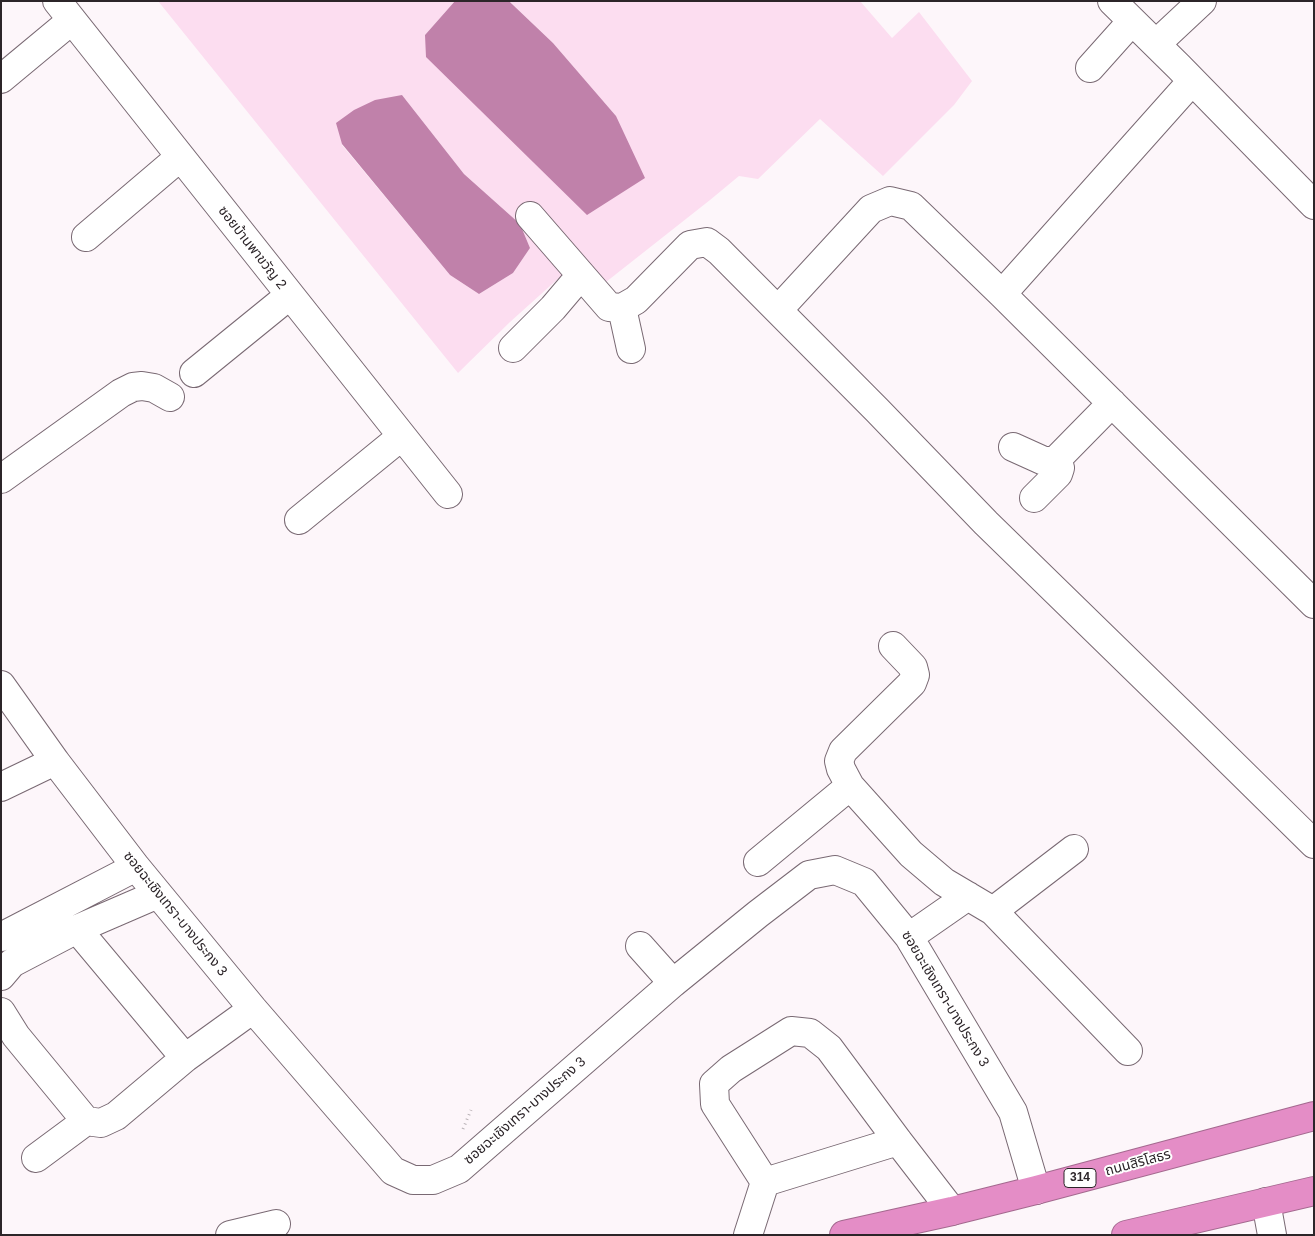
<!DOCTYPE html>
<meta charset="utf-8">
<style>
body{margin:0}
#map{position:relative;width:1315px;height:1236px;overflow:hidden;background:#fdf6fa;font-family:Arial,sans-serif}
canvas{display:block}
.frame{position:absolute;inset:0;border:2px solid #2c2529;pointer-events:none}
</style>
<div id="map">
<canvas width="1315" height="1236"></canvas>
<div class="frame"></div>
</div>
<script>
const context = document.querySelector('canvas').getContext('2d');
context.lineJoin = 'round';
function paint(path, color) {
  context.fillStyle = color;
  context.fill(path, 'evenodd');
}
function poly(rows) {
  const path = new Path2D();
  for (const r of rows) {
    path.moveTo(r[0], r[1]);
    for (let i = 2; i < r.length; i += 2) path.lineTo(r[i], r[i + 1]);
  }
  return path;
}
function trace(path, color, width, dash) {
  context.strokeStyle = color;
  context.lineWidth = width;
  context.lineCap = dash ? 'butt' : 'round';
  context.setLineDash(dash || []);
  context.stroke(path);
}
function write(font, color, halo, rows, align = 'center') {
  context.font = font + ' Arial,"Noto Sans Thai",sans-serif';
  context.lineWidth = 4;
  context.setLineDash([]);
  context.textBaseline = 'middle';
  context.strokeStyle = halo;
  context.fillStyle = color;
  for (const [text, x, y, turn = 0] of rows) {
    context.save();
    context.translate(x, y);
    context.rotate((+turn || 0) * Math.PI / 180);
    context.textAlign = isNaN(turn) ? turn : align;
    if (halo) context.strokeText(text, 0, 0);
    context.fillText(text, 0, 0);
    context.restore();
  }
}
paint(poly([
 [158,1,455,1,425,35,616,116,553,43,509,1,860,1,892,38,919,12,972,81,954,105,883,176,820,119,758,179,739,176,710,200,606,282,523,214,570,268,510,322,458,373],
 [402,95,464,174,520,224,530,248,513,273,479,294,450,275,342,145]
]), '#fcddf0');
paint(poly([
 [455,1,509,1,512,4,553,43,616,116,645,178,587,215,426,57,425,35],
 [402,95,464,174,520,224,530,248,513,273,479,294,450,275,342,144,336,123,354,110,375,100]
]), '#c081aa');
const minor = poly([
 [57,1,448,494],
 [1112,1,1179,67,1314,205],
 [1156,44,1202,1],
 [1090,68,1132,21],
 [1,79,72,20],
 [530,216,609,307,622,308,636,300,690,245,707,242,719,251,877,410,986,523,1187,719,1314,844],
 [86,237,180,157],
 [1002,294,1192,81],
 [622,308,631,349],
 [778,310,871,209,890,201,911,206,1002,294,1314,604],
 [513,348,553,308,581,275],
 [194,373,290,295],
 [1013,447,1044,461,1051,461,1057,459,1112,403],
 [1,479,121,393,133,387,142,386,154,388,170,397],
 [1034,498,1058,474,1060,468,1057,459],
 [299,520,402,436],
 [893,646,913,667,915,675,912,683,843,751,839,761,841,769,850,786,911,854,944,882,993,911,1128,1051],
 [1,685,55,761,136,867,253,1009,393,1171,413,1180,433,1180,459,1169,673,983,758,914,809,875,835,870,864,882,909,937,1013,1112,1036,1190],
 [1,787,55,761],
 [758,862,850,786],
 [993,911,1074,849],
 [77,929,185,1058],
 [1,937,136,867],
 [909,937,968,896],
 [640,946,673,983],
 [1,976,12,963,77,929,158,894],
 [1,1012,16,1036,86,1121,101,1123,116,1116,185,1058,253,1009],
 [36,1158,86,1121],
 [765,1182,898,1141],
 [1266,1202,1272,1235],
 [230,1235,276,1224],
 [748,1235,765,1182,715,1104,714,1084,731,1069,791,1031,810,1033,829,1048,898,1141,952,1211]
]);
const highway = poly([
 [844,1235,952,1211,1036,1190,1314,1116],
 [1126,1235,1314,1191]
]);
trace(minor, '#796973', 30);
trace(highway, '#a4698f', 30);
trace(poly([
 [463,1129,471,1110]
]), '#b6afb3', 3, [1, 4]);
trace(minor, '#fff', 28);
trace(highway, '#e48dc6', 28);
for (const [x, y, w] of [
 [1080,1178,32]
]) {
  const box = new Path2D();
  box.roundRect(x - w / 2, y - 9.5, w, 19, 4);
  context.fillStyle = '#fff';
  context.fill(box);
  trace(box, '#2c2529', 1);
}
write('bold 12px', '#2c2529', null, [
 ["314",1080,1178]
]);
write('14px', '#2c2529', '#fff', [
 ["ซอยบ้านพาขวัญ 2",252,248,52],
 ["ซอยฉะเชิงเทรา-บางประกง 3",175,914,51],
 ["ซอยฉะเชิงเทรา-บางประกง 3",945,999,59],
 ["ซอยฉะเชิงเทรา-บางประกง 3",525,1111,-41],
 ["ถนนสิริโสธร",1138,1163,-15]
]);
</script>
